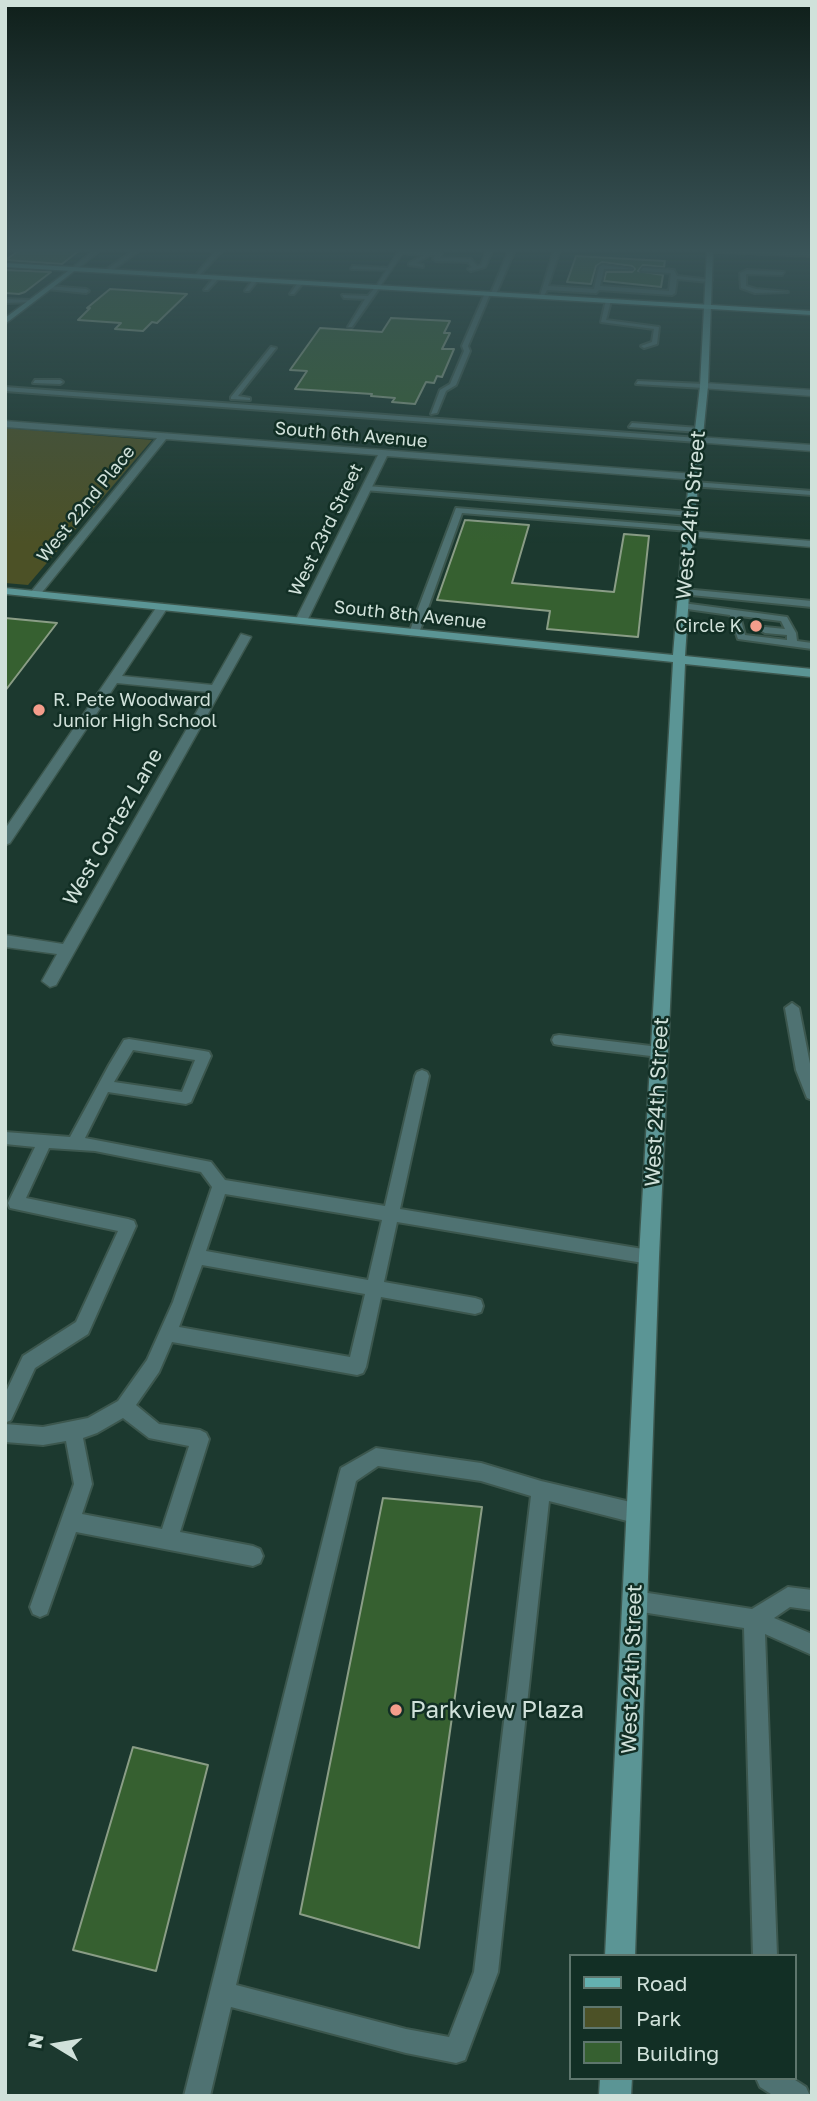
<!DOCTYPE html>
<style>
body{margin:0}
#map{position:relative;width:817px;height:2101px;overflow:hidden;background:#1c392f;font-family:"Golos Text",sans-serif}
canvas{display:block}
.frame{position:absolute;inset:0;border:7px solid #d0e1da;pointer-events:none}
.legend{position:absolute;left:569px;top:1954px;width:228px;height:126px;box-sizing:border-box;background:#122f25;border:2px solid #5e766d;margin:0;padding:9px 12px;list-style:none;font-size:21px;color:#d0e1da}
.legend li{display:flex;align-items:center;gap:14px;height:35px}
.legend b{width:35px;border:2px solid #5e766d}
.north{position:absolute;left:21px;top:2010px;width:70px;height:70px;-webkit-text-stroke:5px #122f25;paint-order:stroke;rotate:281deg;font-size:19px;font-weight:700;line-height:28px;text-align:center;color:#d0e1da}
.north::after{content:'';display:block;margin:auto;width:24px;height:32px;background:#d0e1da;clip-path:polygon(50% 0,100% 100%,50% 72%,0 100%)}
</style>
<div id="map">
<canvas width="817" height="2101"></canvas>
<div class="frame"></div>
<ul class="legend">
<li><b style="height:9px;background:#64b1b0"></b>Road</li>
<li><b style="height:19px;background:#4c5126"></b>Park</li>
<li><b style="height:19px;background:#366030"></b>Building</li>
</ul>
<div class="north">N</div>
</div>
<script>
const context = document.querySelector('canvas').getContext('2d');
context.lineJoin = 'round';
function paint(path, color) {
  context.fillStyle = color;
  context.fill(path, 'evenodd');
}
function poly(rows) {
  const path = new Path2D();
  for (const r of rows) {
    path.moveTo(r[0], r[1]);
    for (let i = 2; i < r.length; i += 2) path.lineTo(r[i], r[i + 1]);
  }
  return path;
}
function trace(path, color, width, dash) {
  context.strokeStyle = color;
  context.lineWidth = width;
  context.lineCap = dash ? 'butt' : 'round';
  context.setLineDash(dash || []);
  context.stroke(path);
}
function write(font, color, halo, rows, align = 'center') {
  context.font = font + ' "Golos Text",sans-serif';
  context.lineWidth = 5;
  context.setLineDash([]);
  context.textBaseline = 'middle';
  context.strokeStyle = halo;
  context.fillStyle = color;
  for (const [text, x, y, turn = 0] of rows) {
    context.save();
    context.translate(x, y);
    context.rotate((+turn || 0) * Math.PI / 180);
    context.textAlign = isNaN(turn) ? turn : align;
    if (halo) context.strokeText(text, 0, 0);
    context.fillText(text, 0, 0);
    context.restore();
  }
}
paint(poly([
 [5,428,152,440,28,585,5,583]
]), '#4c5126');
const building = poly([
 [20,250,80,250,62,264,5,260,20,250],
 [576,256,665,261,664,267,643,265,638,271,663,275,661,287,604,281,606,272,632,272,635,269,632,266,602,262,596,266,591,284,567,282,576,256],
 [5,270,51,272,25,292,19,294,5,293,5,270],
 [110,289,187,294,157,323,152,322,143,331,115,329,121,323,78,320,90,308,87,308,110,289],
 [391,318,450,321,444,333,450,333,442,349,454,349,442,377,437,376,434,383,426,382,415,404,392,402,395,398,371,396,372,394,295,389,307,371,290,370,320,328,382,332,391,318],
 [465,520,529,525,512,583,614,592,624,534,649,536,638,637,547,629,550,611,437,600,465,520],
 [5,618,57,623,5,691,5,618],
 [383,1498,482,1507,419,1948,300,1914,383,1498],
 [133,1747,208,1765,156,1971,73,1950,133,1747]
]);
paint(building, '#366030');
trace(building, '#8a9d86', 2);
const lane = poly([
 [134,250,140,250,110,272,106,272,106,270,134,250],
 [206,250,222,251,198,277,194,277,215,252,206,250],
 [401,250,439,252,442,254,440,258,471,259,477,266,481,265,487,250,493,250,485,267,471,271,468,269,472,267,468,262,436,261,433,259,436,255,430,255,416,263,423,265,423,267,409,265,409,263,424,255,399,253,401,250],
 [509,250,515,250,496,294,490,294,468,346,470,351,456,385,446,391,437,413,431,414,440,390,450,384,464,351,462,346,485,293,491,293,509,250],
 [554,250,560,250,548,286,594,289,599,267,602,265,632,269,604,269,600,286,669,291,671,273,641,271,643,268,674,270,677,276,712,280,709,282,677,279,675,293,672,295,599,290,596,293,547,290,544,296,540,296,554,250],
 [714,250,812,252,812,256,717,252,714,250],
 [353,266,388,268,391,270,351,269,353,266],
 [747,270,784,272,782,275,746,274,746,286,756,289,788,292,755,293,741,288,740,273,747,270],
 [215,276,220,277,208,290,204,290,215,276],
 [254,278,259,279,249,291,245,291,254,278],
 [299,281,304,282,294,294,290,294,299,281],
 [377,285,380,287,352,327,348,327,365,299,344,298,342,295,368,296,377,285],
 [49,286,86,289,89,291,86,293,47,289,49,286],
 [5,299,30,300,33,302,5,303,5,299],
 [606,300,611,301,606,320,659,327,657,344,644,348,641,346,652,342,654,329,601,322,606,300],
 [271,347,276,348,238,396,250,398,250,400,231,399,231,397,271,347],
 [35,380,60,380,63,382,60,384,33,383,35,380],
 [638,381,704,384,707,386,704,388,636,384,638,381],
 [5,387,698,438,702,440,698,442,5,391,5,387],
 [632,423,699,428,703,430,699,432,629,427,632,423],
 [694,482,812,491,812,495,691,486,690,484,694,482],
 [367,486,691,512,695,514,691,516,364,490,364,486,367,486],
 [456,508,689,527,693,529,689,531,462,513,419,633,411,635,409,633,456,508],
 [684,589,812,601,812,607,681,594,680,592,684,589],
 [683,603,787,617,796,633,797,641,812,643,812,649,738,639,730,615,680,608,680,604,683,603],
 [740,616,781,621,785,629,765,627,760,630,765,633,787,635,787,640,745,635,740,616],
 [792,1003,799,1008,812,1074,812,1100,807,1098,796,1070,785,1008,792,1003],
 [559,1035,659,1047,664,1048,666,1052,664,1056,659,1057,559,1045,554,1044,552,1040,554,1036,559,1035],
 [129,1039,204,1051,209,1052,211,1056,191,1102,186,1104,108,1092,85,1138,206,1161,211,1162,225,1180,385,1206,415,1076,417,1072,422,1070,427,1072,429,1076,400,1209,649,1250,655,1252,657,1257,655,1262,649,1264,397,1222,384,1282,475,1298,481,1300,483,1306,481,1312,475,1314,381,1297,366,1367,363,1373,357,1375,172,1342,159,1372,136,1405,159,1424,200,1430,206,1433,209,1439,180,1532,253,1546,260,1549,263,1556,260,1563,253,1566,76,1532,47,1614,40,1617,33,1614,30,1607,74,1484,66,1441,43,1445,5,1442,5,1424,43,1427,88,1418,118,1401,147,1360,173,1302,212,1187,201,1172,95,1151,49,1148,26,1198,128,1219,134,1221,136,1226,88,1334,35,1368,11,1420,5,1423,5,1394,23,1356,76,1322,118,1231,10,1208,8,1203,35,1147,5,1144,5,1132,70,1137,109,1065,124,1040,129,1039],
 [133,1050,195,1060,182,1092,114,1082,133,1050],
 [225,1194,382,1220,368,1280,206,1251,225,1194],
 [202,1265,365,1294,350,1357,179,1327,202,1265],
 [123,1418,149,1438,189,1446,162,1529,82,1514,92,1484,83,1438,97,1433,123,1418],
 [376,1448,481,1463,541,1481,639,1504,646,1507,649,1514,646,1521,639,1524,549,1501,498,1972,465,2060,456,2063,406,2053,231,2007,210,2096,184,2096,339,1475,341,1468,376,1448],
 [378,1466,481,1481,531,1496,474,1972,449,2037,406,2029,236,1985,356,1481,378,1466],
 [788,1587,812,1590,812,1610,790,1607,774,1618,812,1634,812,1655,765,1634,777,1956,753,1956,744,1628,635,1611,628,1608,625,1601,628,1594,635,1591,752,1609,788,1587],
 [756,2078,792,2078,806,2087,810,2096,774,2096,760,2087,756,2078]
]);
const street = poly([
 [94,250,101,250,76,270,72,270,72,268,94,250],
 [399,250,405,250,379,288,375,288,399,250],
 [704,383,812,390,812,396,701,388,704,383],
 [5,421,695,474,700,477,695,480,387,456,307,621,301,624,295,621,378,455,166,439,39,596,35,597,31,596,31,592,157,438,5,427,5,421],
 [698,437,812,445,812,451,695,442,695,438,698,437],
 [688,531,812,541,812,547,684,536,684,532,688,531],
 [162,604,168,607,122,676,212,685,241,634,251,637,56,985,50,987,42,981,57,954,5,947,5,935,63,944,208,692,117,683,10,843,5,845,5,829,158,605,162,604]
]);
const secondary = poly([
 [707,250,713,250,708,386,693,534,685,656,812,669,812,677,685,664,659,1257,635,1956,605,1956,639,1257,673,662,5,594,5,588,673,655,683,534,700,386,707,250],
 [72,268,77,269,5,324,5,318,72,268],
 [600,2078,632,2078,631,2096,599,2096,600,2078]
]);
const primary = poly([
 [5,263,812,311,812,315,5,267,5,263]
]);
trace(lane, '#3c574e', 4);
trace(street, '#3c574e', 3);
trace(secondary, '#3c574e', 3);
trace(primary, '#3c574e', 3);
paint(lane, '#4f7272');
paint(street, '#4f7272');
paint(secondary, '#5b9595');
paint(primary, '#64b1b0');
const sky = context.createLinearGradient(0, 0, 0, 544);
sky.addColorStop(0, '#0f1f1a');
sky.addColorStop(0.46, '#3a5458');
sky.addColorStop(1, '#3a545800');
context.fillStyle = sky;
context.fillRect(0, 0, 817, 544);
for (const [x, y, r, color] of [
 [756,626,7,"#f49d8b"],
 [39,710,7,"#f49d8b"],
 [396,1710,7,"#f49d8b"]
]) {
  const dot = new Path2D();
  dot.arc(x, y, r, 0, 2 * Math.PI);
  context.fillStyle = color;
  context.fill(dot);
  trace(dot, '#122f25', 2.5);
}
write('18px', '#d0e1da', '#122f25', [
 ["South 6th Avenue",351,435,5],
 ["West 22nd Place",86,504,-51],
 ["West 23rd Street",326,530,-64],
 ["South 8th Avenue",410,615,6]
]);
write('18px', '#d0e1da', '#122f25', [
 ["Circle K",742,626],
 ["R. Pete Woodward",53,700,"left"],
 ["Junior High School",53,721,"left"]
], 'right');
write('21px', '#d0e1da', '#122f25', [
 ["West 24th Street",691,515,-85],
 ["West Cortez Lane",113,827,-60],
 ["West 24th Street",657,1102,-87],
 ["West 24th Street",632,1669,-88]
]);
write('24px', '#d0e1da', '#122f25', [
 ["Parkview Plaza",410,1710]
], 'left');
</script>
